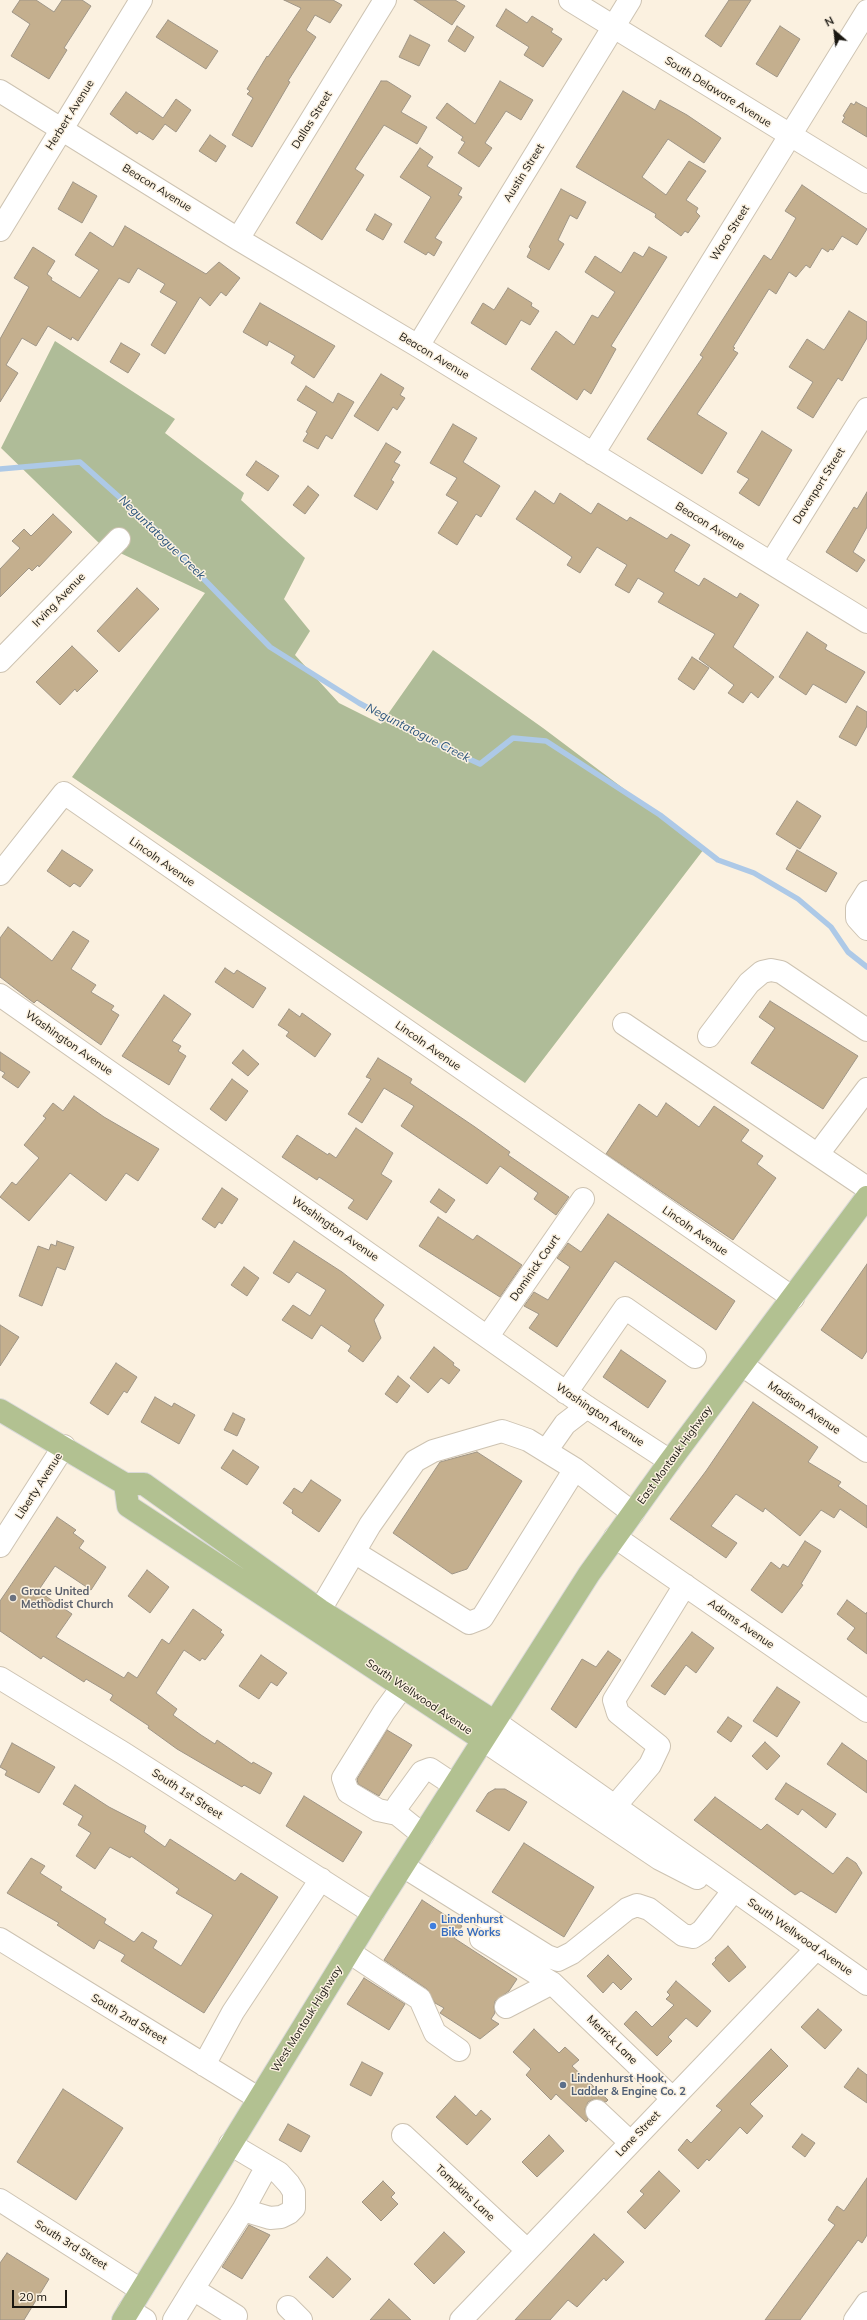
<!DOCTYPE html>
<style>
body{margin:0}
#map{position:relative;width:867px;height:2320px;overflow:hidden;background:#fbf1e0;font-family:Mulish,sans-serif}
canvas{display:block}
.north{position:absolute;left:815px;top:12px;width:40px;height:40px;-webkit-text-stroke:3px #fbf1e0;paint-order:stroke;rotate:332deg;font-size:11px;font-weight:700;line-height:16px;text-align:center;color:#1a1711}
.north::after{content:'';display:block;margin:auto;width:14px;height:18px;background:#1a1711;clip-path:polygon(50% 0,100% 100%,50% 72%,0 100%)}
.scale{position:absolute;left:12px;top:2290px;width:55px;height:18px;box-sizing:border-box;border:2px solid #1a1711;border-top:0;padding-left:5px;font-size:12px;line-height:14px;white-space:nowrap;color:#1a1711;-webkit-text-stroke:3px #fbf1e0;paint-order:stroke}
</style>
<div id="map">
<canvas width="867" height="2320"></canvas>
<div class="north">N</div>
<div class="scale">20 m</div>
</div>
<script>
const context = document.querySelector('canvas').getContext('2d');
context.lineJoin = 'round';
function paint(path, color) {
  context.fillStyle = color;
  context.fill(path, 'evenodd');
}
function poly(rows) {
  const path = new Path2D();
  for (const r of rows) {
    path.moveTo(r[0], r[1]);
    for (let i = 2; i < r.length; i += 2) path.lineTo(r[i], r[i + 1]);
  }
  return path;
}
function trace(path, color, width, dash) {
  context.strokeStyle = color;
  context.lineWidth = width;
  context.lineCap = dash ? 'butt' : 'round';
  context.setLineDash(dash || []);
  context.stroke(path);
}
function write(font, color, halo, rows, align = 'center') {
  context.font = font + ' Mulish,sans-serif';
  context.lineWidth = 3;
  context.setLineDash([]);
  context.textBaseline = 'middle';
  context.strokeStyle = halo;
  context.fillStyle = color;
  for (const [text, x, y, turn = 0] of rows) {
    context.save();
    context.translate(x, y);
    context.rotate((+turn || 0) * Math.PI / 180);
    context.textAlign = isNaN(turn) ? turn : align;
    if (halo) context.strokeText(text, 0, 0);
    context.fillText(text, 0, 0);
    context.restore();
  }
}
paint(poly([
 [55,341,175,419,165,433,244,493,241,500,305,558,284,599,310,631,295,655,339,703,381,724,433,650,543,728,704,849,525,1083,72,777,205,593,99,543,1,448]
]), '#afbc98');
trace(poly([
 [0,469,80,462,155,529,270,647,359,703,434,743,480,764,513,738,546,741,660,815,718,860,754,873,798,899,831,927,848,952,867,967]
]), '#adc9e7', 5.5);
const building = poly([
 [20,0,36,0,54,12,62,0,82,0,91,6,64,48,67,50,49,79,11,56,30,24,12,12,20,0],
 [284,0,333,0,342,5,330,23,315,15,306,30,316,37,288,81,290,82,252,147,232,135,253,98,247,94,250,91,247,89,267,56,268,57,301,8,284,0],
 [414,0,455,0,465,6,452,25,414,0],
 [729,0,751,0,721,47,705,36,729,0],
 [506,9,527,23,532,16,553,29,551,32,562,39,543,67,524,55,529,47,496,26,506,9],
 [168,20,218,51,206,69,156,37,168,20],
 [457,26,474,37,465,52,448,41,457,26],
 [780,26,800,39,777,77,756,64,780,26],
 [410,35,430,45,419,66,399,57,410,35],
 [381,81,387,81,411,96,401,112,427,127,417,144,384,125,355,169,364,175,322,240,296,223,381,81],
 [500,81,533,100,521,120,506,111,485,143,492,148,479,167,458,153,465,142,461,140,463,137,436,118,447,103,475,124,500,81],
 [623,91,655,110,660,100,687,115,721,138,704,163,668,139,642,177,666,195,689,161,706,171,686,200,698,208,696,212,700,216,688,233,685,231,681,236,655,217,656,214,576,167,623,91],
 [126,92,163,118,176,99,191,110,176,132,165,124,153,140,139,131,137,134,110,114,126,92],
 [856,102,867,108,867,137,842,122,845,117,843,116,851,103,854,105,856,102],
 [210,135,226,146,216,162,199,151,210,135],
 [420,148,433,157,427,166,462,188,458,195,462,197,435,238,442,242,434,256,428,252,426,255,404,242,431,197,400,177,420,148],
 [73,182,97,196,82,223,58,209,73,182],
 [802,185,867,229,857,245,842,236,833,250,830,249,828,252,822,248,810,268,806,265,796,277,789,272,776,294,769,289,733,347,735,348,733,350,738,353,697,414,727,433,702,474,647,439,703,357,700,355,764,255,771,260,785,237,796,218,785,211,802,185],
 [561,189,586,202,577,219,570,215,558,240,564,244,549,270,527,257,531,249,529,247,561,189],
 [375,214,392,224,383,240,366,230,375,214],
 [125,226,206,274,219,262,240,278,226,296,221,292,210,306,200,297,165,354,151,345,177,302,160,292,165,284,138,268,129,283,119,278,78,341,72,337,71,340,48,326,36,346,22,338,6,365,18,373,0,402,0,339,29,287,14,278,33,247,55,261,47,274,52,278,51,280,80,298,99,270,75,255,90,232,113,247,125,226],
 [649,247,667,257,611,346,616,349,591,394,584,389,577,400,531,369,556,331,574,345,592,315,598,318,615,292,585,272,595,256,621,273,634,252,643,257,649,247],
 [508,288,532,303,531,306,539,311,530,325,521,320,506,345,471,323,483,303,494,310,508,288],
 [260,303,335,346,314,378,291,363,295,356,269,341,267,346,243,332,260,303],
 [849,311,867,322,867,338,842,381,838,378,813,418,797,408,813,382,789,367,807,339,824,350,849,311],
 [121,343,140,354,128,373,110,362,121,343],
 [381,374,404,388,400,395,405,398,397,410,393,407,378,431,354,416,381,374],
 [306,386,333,403,338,393,354,402,332,439,326,435,318,449,303,441,308,433,306,432,317,412,297,400,306,386],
 [453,424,477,438,463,462,500,486,481,517,476,514,457,545,438,533,458,502,446,495,457,478,430,463,453,424],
 [762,431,792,450,759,506,739,493,749,479,737,472,762,431],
 [386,443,401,452,394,462,400,465,391,480,394,482,377,510,354,496,386,443],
 [256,461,279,476,268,491,246,475,256,461],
 [308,486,319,495,305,514,293,505,308,486],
 [535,491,554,504,560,493,591,514,598,503,627,521,630,517,667,539,671,534,690,545,674,571,699,586,704,578,737,598,740,593,759,605,733,647,774,677,758,698,751,692,743,703,728,693,734,685,699,659,715,634,658,602,664,593,638,578,629,593,615,585,627,565,597,547,580,573,567,565,572,557,516,519,535,491],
 [867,492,867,527,853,552,865,560,857,572,826,552,854,507,857,509,867,492],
 [53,514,72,532,39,567,38,565,32,571,29,568,0,597,0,569,20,548,12,541,24,529,31,536,53,514],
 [137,588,159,609,119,652,97,631,137,588],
 [807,632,827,645,825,649,865,672,846,703,813,684,806,695,779,677,807,632],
 [72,646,98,671,77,692,75,689,60,705,36,682,72,646],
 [692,657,709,668,694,690,678,679,692,657],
 [857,706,867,712,867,726,856,746,839,737,857,706],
 [797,801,821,816,800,849,776,834,797,801],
 [62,850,93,870,80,887,74,883,70,887,47,871,62,850],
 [797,850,837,873,826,892,786,869,797,850],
 [8,927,52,961,73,931,89,941,71,969,96,985,91,992,114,1006,111,1010,119,1015,101,1045,37,1000,34,1003,0,977,0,938,8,927],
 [225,968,234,974,237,970,266,988,253,1008,215,982,225,968],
 [164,995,191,1014,172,1041,181,1046,178,1051,186,1056,169,1085,122,1056,164,995],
 [770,1001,858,1056,823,1109,751,1063,775,1028,759,1017,770,1001],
 [289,1009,300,1017,302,1013,331,1034,315,1057,286,1036,289,1032,278,1025,289,1009],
 [243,1050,259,1064,248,1076,232,1063,243,1050],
 [0,1052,30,1072,18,1088,2,1077,5,1073,0,1070,0,1052],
 [378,1058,412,1079,410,1083,475,1127,510,1152,508,1155,569,1197,556,1215,534,1199,538,1193,500,1166,487,1184,401,1126,414,1106,384,1088,362,1123,348,1114,371,1079,366,1077,378,1058],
 [232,1079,248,1091,226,1121,210,1109,232,1079],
 [74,1096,104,1117,159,1149,138,1181,126,1173,106,1201,70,1173,29,1221,0,1197,12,1182,16,1185,39,1158,24,1145,46,1118,43,1116,53,1103,63,1111,74,1096],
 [666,1103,699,1127,714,1106,749,1130,741,1141,763,1156,757,1164,776,1178,733,1240,606,1154,639,1104,657,1117,666,1103],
 [356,1128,393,1153,381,1174,392,1181,367,1220,348,1208,354,1200,319,1177,317,1180,282,1157,297,1135,328,1155,329,1153,336,1158,356,1128],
 [222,1188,238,1199,222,1224,219,1222,215,1228,202,1219,222,1188],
 [439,1189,455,1200,446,1213,430,1202,439,1189],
 [608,1214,735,1301,716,1330,615,1261,557,1347,529,1328,539,1314,524,1306,534,1292,548,1300,570,1267,557,1258,568,1243,581,1252,608,1214],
 [438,1217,473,1240,477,1235,522,1265,500,1297,419,1246,438,1217],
 [57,1241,74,1247,65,1270,57,1267,42,1306,19,1296,38,1246,49,1250,51,1244,56,1246,57,1241],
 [294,1241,342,1272,384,1305,374,1320,381,1338,363,1362,348,1351,351,1346,321,1325,312,1339,282,1320,293,1305,310,1316,326,1290,297,1272,289,1283,273,1273,294,1241],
 [867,1264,867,1351,862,1359,821,1330,867,1264],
 [244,1267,259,1278,247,1296,231,1285,244,1267],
 [0,1325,19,1337,0,1366,0,1325],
 [434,1347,454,1363,453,1365,460,1370,449,1384,441,1378,428,1393,410,1378,434,1347],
 [621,1350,666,1381,648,1408,603,1377,621,1350],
 [116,1363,137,1377,127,1393,124,1391,108,1415,90,1403,116,1363],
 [398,1376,410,1386,397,1403,385,1394,398,1376],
 [155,1397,172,1407,174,1403,195,1415,179,1444,141,1422,155,1397],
 [753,1402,818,1447,808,1462,841,1482,838,1486,867,1506,867,1528,840,1509,834,1518,821,1510,800,1536,765,1508,763,1512,736,1494,711,1526,737,1543,726,1558,670,1519,706,1471,753,1402],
 [233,1413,245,1419,237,1436,224,1430,233,1413],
 [233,1450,259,1467,247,1485,221,1468,233,1450],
 [477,1452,522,1481,467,1569,452,1574,393,1533,440,1462,477,1452],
 [311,1480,341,1500,319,1532,292,1513,293,1510,283,1503,294,1488,302,1493,311,1480],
 [57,1517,76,1530,73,1533,84,1541,79,1548,106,1567,91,1590,55,1566,38,1591,72,1614,56,1637,124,1678,128,1672,137,1678,162,1639,169,1644,193,1609,222,1630,220,1632,224,1635,205,1660,202,1658,200,1661,184,1650,156,1693,177,1709,173,1715,201,1735,215,1744,217,1740,252,1764,253,1762,272,1773,260,1794,244,1785,242,1787,177,1749,148,1728,149,1726,110,1700,113,1695,86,1679,84,1682,43,1656,41,1659,0,1631,0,1601,57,1517],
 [805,1541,821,1551,801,1584,803,1585,782,1613,751,1590,771,1562,780,1569,783,1564,788,1567,805,1541],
 [147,1570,169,1587,150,1613,128,1596,147,1570],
 [847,1600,866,1614,867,1612,867,1654,847,1639,855,1628,837,1614,847,1600],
 [692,1632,714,1648,696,1673,686,1665,665,1695,651,1686,692,1632],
 [608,1651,621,1660,576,1728,551,1709,582,1659,596,1667,608,1651],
 [261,1655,287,1673,277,1686,271,1682,259,1699,239,1686,261,1655],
 [777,1687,800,1702,777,1737,753,1721,777,1687],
 [728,1717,742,1726,731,1742,717,1732,728,1717],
 [387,1730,412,1745,379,1796,358,1784,357,1779,387,1730],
 [765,1742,780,1756,767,1770,752,1756,765,1742],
 [12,1743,55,1767,39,1793,5,1775,7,1771,0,1767,12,1743],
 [842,1743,867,1761,867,1793,827,1764,842,1743],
 [786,1783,836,1814,826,1828,802,1809,798,1815,775,1799,786,1783],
 [75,1785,109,1807,146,1826,144,1832,165,1847,170,1839,235,1881,241,1873,278,1897,204,2013,121,1961,125,1955,99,1940,94,1949,57,1925,59,1923,7,1893,31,1858,45,1866,40,1873,62,1887,60,1890,106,1919,104,1923,134,1942,142,1932,157,1941,153,1948,181,1966,213,1915,176,1893,179,1889,131,1856,130,1858,110,1847,95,1869,76,1856,91,1833,78,1825,83,1816,63,1804,75,1785],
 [495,1789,505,1789,527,1802,509,1831,476,1811,488,1793,495,1789],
 [304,1796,362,1832,343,1862,286,1826,304,1796],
 [715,1797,761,1830,767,1824,833,1874,847,1857,856,1863,862,1873,836,1913,801,1891,795,1895,694,1820,715,1797],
 [524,1843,594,1887,564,1937,492,1892,524,1843],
 [422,1900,462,1926,454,1938,517,1979,509,1991,495,2001,494,2007,495,2013,491,2019,499,2024,480,2039,440,2013,444,2008,435,2003,427,1989,384,1960,422,1900],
 [728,1946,746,1967,729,1982,712,1964,716,1960,715,1958,728,1946],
 [608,1955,632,1979,621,1990,613,1982,603,1993,587,1976,608,1955],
 [364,1978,405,2004,389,2030,347,2004,364,1978],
 [676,1981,711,2011,697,2027,686,2018,668,2037,672,2041,657,2056,624,2024,636,2011,652,2027,674,2005,666,1999,670,1995,667,1992,676,1981],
 [818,2009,842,2030,825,2049,801,2027,818,2009],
 [534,2029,559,2053,565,2047,579,2060,572,2066,608,2100,606,2102,594,2099,588,2102,585,2109,588,2120,586,2122,556,2094,551,2100,526,2075,531,2069,513,2052,534,2029],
 [771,2049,788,2066,750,2104,763,2116,747,2134,740,2127,709,2161,707,2159,698,2169,678,2150,687,2139,691,2143,722,2110,716,2106,771,2049],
 [362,2062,383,2073,371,2096,350,2085,362,2062],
 [858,2068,867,2075,867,2103,844,2087,858,2068],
 [63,2089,123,2128,76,2200,17,2162,63,2089],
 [455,2096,476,2116,481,2110,491,2119,467,2145,436,2117,455,2096],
 [288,2124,310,2136,301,2152,279,2140,288,2124],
 [802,2134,815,2143,805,2157,792,2147,802,2134],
 [549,2135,564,2151,537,2177,522,2162,549,2135],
 [659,2171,680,2191,645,2229,627,2212,644,2194,640,2191,659,2171],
 [867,2178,867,2235,862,2243,858,2240,800,2320,765,2320,835,2225,828,2220,837,2206,844,2211,867,2178],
 [383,2181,395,2193,391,2197,398,2204,381,2221,362,2202,383,2181],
 [249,2225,270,2235,242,2279,222,2267,249,2225],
 [444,2232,465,2252,434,2284,414,2264,444,2232],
 [594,2234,624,2262,606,2281,604,2278,577,2307,568,2300,550,2320,515,2320,594,2234],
 [7,2253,49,2279,24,2320,0,2320,0,2263,7,2253],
 [327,2257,351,2279,333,2298,309,2277,327,2257],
 [389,2299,411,2320,370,2320,389,2299]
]);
paint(building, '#c4af8e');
trace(building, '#9f9586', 1);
const minor = poly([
 [570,0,867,182],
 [0,91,238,239,418,346,867,622],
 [0,230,141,0],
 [238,239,385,0],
 [418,346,630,0],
 [593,454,867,11],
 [771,563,867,409],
 [0,661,119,539],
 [0,874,64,793,793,1298],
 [867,892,857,908,857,918,867,929],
 [0,995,587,1407,670,1461],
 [624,1024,867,1188],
 [709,1036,749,983,762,972,771,970,781,972,867,1030],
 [818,1154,867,1089],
 [488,1336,583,1199],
 [742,1365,867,1451],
 [566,1393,625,1308,695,1357],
 [546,1451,565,1424,587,1407],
 [615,1537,867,1711],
 [0,1546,64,1446],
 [354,1552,469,1623,482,1618,575,1469],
 [303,1614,309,1615,320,1610,370,1525,415,1461,433,1451,502,1431,528,1440,575,1469,633,1513],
 [0,1678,123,1753,373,1913],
 [494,1721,867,1984],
 [483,1740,660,1859,697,1878],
 [615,1806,650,1765,659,1746,618,1713,614,1700,685,1585],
 [397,1814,378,1810,348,1792,343,1778,384,1712,403,1686],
 [423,1835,397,1814,398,1805,422,1772,430,1769,454,1785],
 [403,1866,547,1956,558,1960,572,1953,627,1909,637,1905,649,1909,683,1935,693,1937,702,1931,734,1890],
 [0,1939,258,2098],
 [481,1939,552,1983,672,2098],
 [349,1952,420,1999,435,2033,459,2050],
 [506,2007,552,1983],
 [204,2065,233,2012,321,1879],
 [597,2111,630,2142],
 [403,2135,527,2250],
 [0,2200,141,2290],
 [243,2210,267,2166],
 [193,2289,243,2210,270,2218,281,2217,289,2213,294,2208,294,2192,289,2184,279,2173,230,2144],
 [288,2307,301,2320],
 [129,2310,145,2320],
 [174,2320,193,2289,236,2316,233,2320],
 [461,2320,816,1949],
 [855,2320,867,2303]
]);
const major = poly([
 [0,1410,125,1484,144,1484,320,1610,494,1721],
 [125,1484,128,1506,483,1740],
 [123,2320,373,1913,589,1574,670,1461,867,1197]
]);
trace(minor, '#cdc3b2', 24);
trace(major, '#dadad9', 24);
trace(minor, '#fff', 22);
trace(major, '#b2c191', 22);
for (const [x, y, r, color] of [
 [13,1598,4,"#6b7280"],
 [433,1926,4,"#3f7fe0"],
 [563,2085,4,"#5c6f8a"]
]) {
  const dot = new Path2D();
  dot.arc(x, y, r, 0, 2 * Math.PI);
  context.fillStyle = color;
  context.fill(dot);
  trace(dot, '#fbf1e0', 1.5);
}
write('11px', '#1a1711', '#fbf1e0', [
 ["South Delaware Avenue",718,92,32],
 ["Herbert Avenue",70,115,-58],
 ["Dallas Street",312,120,-58],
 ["Austin Street",524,173,-58],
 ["Beacon Avenue",157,188,32],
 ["Waco Street",730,233,-58],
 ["Beacon Avenue",434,356,31],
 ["Davenport Street",819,486,-58],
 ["Beacon Avenue",710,526,32],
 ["Irving Avenue",59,600,-46],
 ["Lincoln Avenue",162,862,35],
 ["Washington Avenue",69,1043,35],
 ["Lincoln Avenue",428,1046,35],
 ["Washington Avenue",335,1229,35],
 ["Lincoln Avenue",695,1231,35],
 ["Dominick Court",535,1268,-55],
 ["Madison Avenue",804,1408,34],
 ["Washington Avenue",600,1415,34],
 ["East Montauk Highway",675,1455,-54],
 ["Liberty Avenue",39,1486,-57],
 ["Adams Avenue",741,1624,35],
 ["South Wellwood Avenue",419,1697,34],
 ["South 1st Street",187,1794,33],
 ["South Wellwood Avenue",800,1937,35],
 ["South 2nd Street",129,2019,31],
 ["West Montauk Highway",307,2019,-58],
 ["Merrick Lane",612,2040,44],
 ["Lane Street",638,2134,-46],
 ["Tompkins Lane",465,2193,43],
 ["South 3rd Street",71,2245,32]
]);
write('bold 11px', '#5b616d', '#fbf1e0', [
 ["Grace United",21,1592],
 ["Methodist Church",21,1605]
], 'left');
write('bold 11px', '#366cbe', '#fbf1e0', [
 ["Lindenhurst",441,1920],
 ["Bike Works",441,1933]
], 'left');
write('bold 11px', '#4e5e75', '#fbf1e0', [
 ["Lindenhurst Hook,",571,2079],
 ["Ladder & Engine Co. 2",571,2092]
], 'left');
write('italic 12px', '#2a547c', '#fbf1e0', [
 ["Neguntatogue Creek",162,538,44],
 ["Neguntatogue Creek",418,733,27]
]);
</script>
